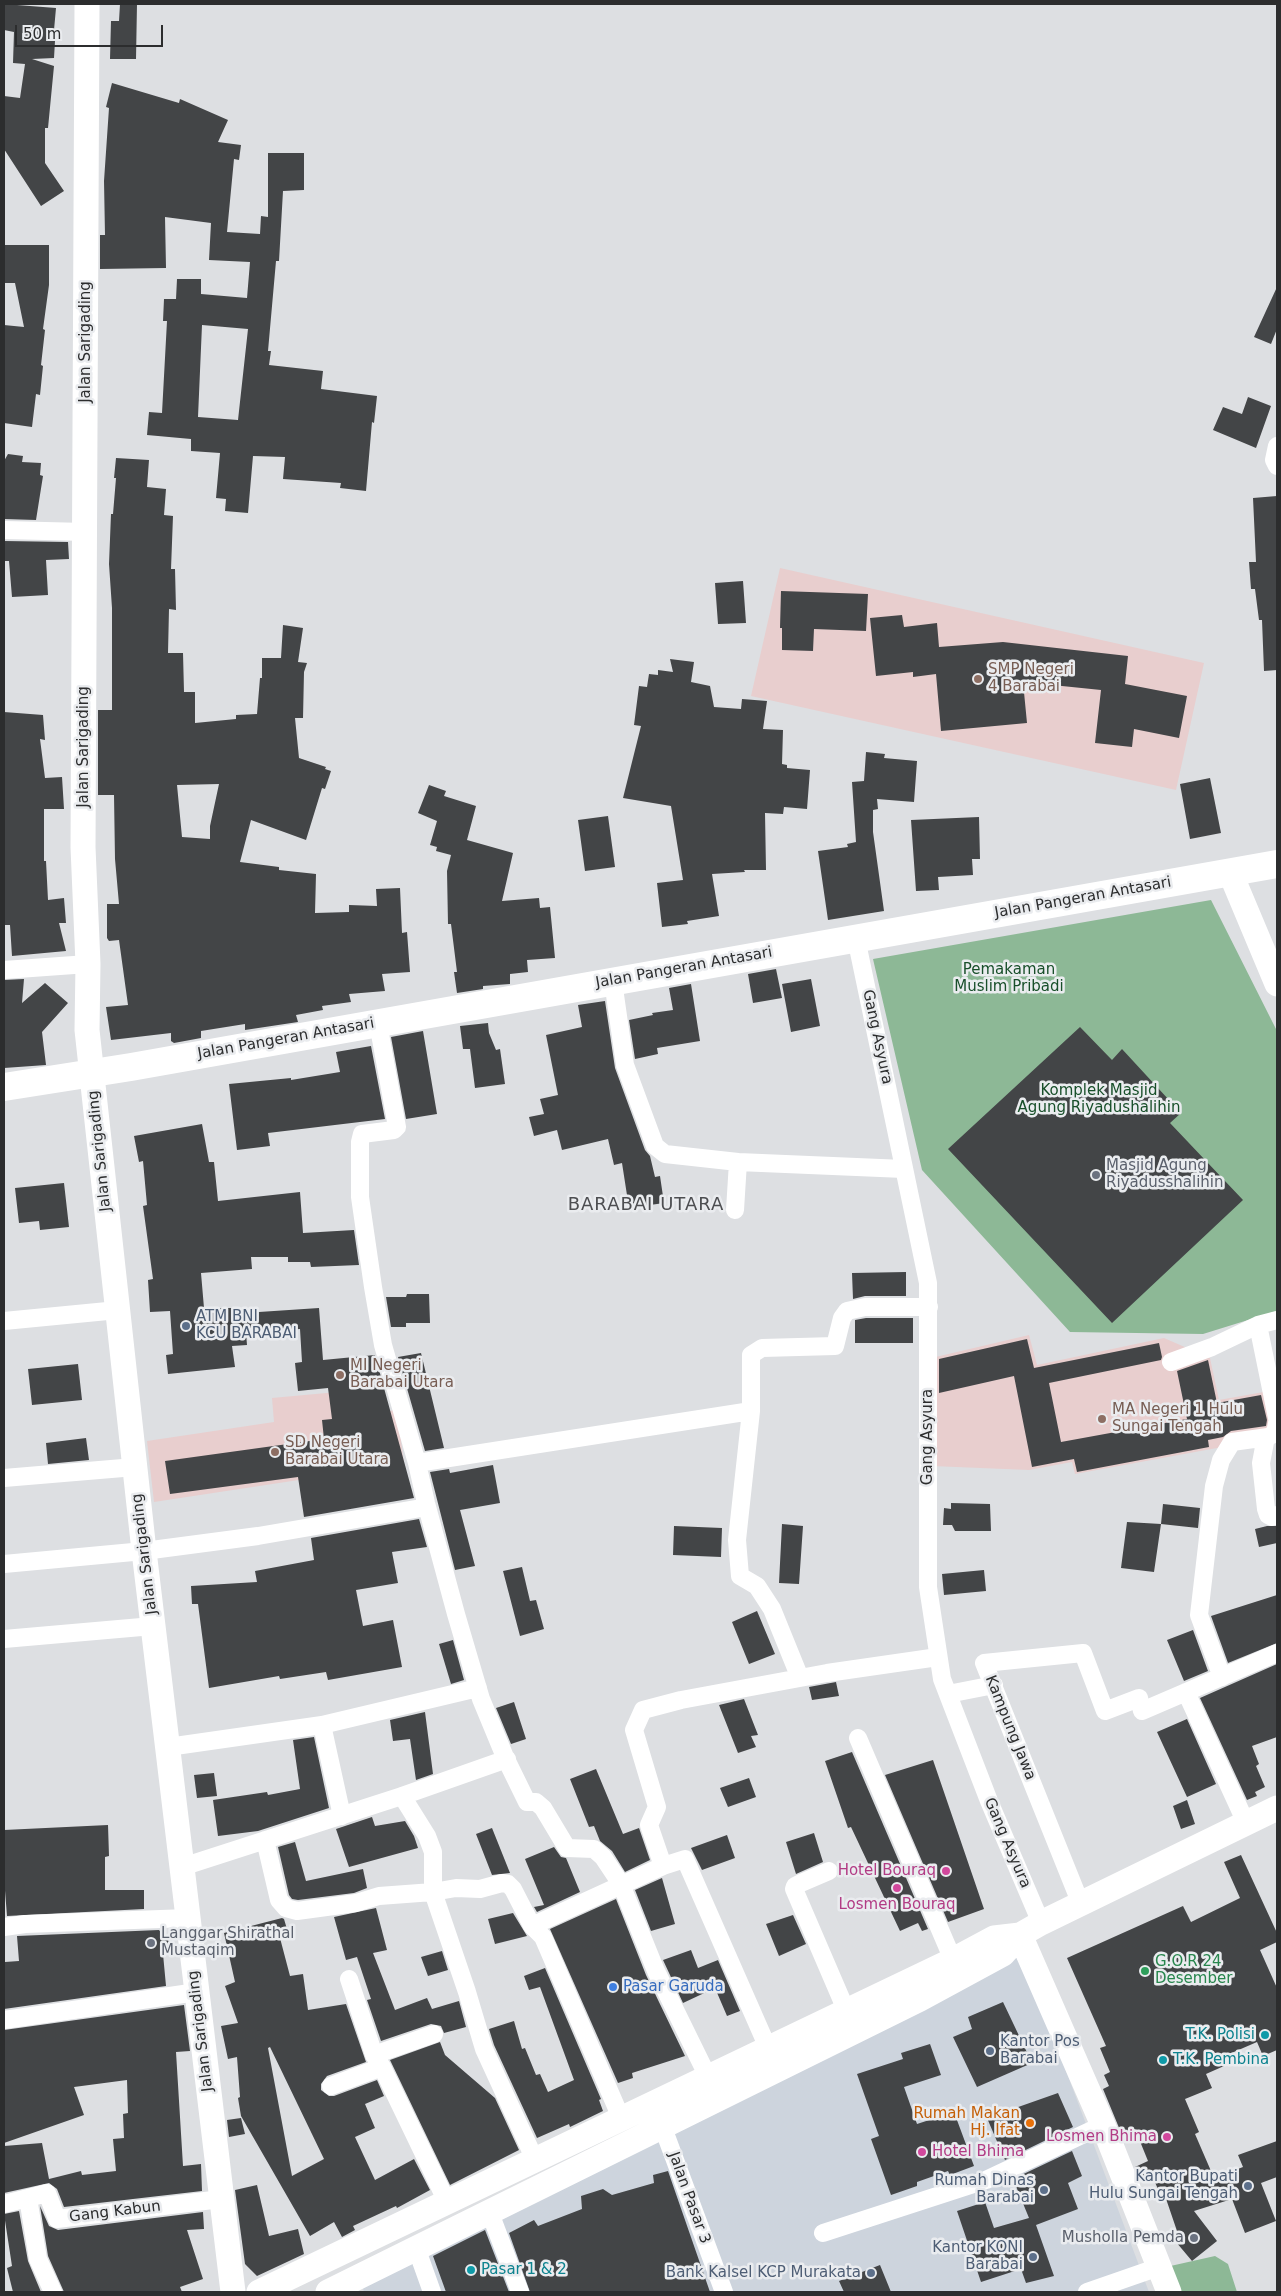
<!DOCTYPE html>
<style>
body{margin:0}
#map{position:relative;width:1281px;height:2296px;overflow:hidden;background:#dddfe2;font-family:"DejaVu Sans",sans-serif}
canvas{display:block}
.frame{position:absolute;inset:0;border:5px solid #2c2d2e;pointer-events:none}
.scale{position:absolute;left:15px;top:25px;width:148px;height:22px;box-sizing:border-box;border:2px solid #2c2d2e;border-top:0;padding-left:6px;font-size:15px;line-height:18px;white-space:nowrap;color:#2c2d2e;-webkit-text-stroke:4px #eaecef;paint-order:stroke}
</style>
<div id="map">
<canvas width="1281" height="2296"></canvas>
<div class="frame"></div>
<div class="scale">50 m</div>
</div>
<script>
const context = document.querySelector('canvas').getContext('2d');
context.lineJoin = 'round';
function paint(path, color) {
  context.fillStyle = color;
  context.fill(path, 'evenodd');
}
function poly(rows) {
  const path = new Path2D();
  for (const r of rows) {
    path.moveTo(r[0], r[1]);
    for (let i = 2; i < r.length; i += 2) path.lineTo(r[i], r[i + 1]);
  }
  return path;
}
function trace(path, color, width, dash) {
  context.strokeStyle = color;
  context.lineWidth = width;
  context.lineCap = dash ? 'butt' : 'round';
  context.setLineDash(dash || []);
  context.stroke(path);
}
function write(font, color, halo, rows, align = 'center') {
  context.font = font + ' "DejaVu Sans",sans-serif';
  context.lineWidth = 5;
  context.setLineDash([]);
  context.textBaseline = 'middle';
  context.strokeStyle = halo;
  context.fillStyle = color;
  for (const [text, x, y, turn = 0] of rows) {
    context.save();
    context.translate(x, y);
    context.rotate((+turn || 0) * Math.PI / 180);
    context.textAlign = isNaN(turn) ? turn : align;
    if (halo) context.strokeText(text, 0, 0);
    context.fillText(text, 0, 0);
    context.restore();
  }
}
paint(poly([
 [1020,1948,1149,2292,364,2292,362,2285]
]), '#cdd4dd');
paint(poly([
 [780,568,1204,663,1176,790,751,696],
 [1029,1335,1037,1365,1164,1338,1210,1358,1219,1400,1269,1391,1277,1437,1075,1474,1072,1462,1029,1470,932,1466,927,1359],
 [348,1391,350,1415,397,1410,404,1464,154,1502,147,1441,274,1422,272,1398]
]), '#e8cece');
paint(poly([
 [1211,900,1277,1031,1277,1311,1203,1334,1070,1332,922,1170,873,959],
 [1215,2256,1228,2264,1237,2292,1175,2292,1166,2267]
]), '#8db896');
paint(poly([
 [4,4,56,8,53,41,55,41,54,58,32,59,54,66,48,128,45,128,45,163,64,191,41,206,4,149,4,96,20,98,25,64,13,63,14,32,4,30],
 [120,4,137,4,136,59,110,59,111,21,119,21],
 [112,83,179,103,180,99,228,120,218,142,241,145,239,160,234,159,227,232,260,234,261,216,268,217,268,153,304,153,304,190,283,191,279,261,276,261,268,351,271,351,269,365,323,371,321,389,377,396,374,423,372,422,366,491,340,488,341,483,283,479,285,457,253,456,248,513,225,511,226,499,216,498,220,453,191,451,191,439,147,435,149,412,162,413,167,321,163,321,164,299,176,299,177,279,201,279,201,294,247,298,250,262,209,260,211,223,165,217,166,268,100,269,100,235,105,235,104,181,109,108,106,107],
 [202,325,248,329,238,420,198,417],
 [4,245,49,245,49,285,43,329,45,330,41,365,43,366,40,395,36,394,32,427,4,423,4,325,24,327,15,283,4,283],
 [1277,287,1277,329,1271,344,1254,337],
 [1248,397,1271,406,1256,448,1213,430,1223,407,1242,414],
 [8,454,23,456,22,462,41,463,40,475,43,476,36,520,4,519,4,461],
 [116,458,149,460,147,487,166,489,164,515,173,516,171,569,175,569,176,610,169,609,168,653,183,653,184,692,195,692,195,723,236,719,236,715,257,714,260,678,262,678,262,658,281,658,283,625,303,628,298,662,307,663,304,672,303,718,295,718,299,758,326,767,325,769,331,771,325,789,322,788,306,840,251,820,240,862,279,867,279,870,316,874,315,913,349,912,349,905,377,906,376,889,400,888,402,933,407,932,410,972,382,974,385,991,349,994,351,1002,322,1006,323,1010,296,1015,298,1022,245,1030,245,1024,201,1031,201,1038,174,1043,171,1041,171,1033,111,1040,106,1007,128,1005,119,940,109,941,107,938,107,904,119,904,115,859,114,795,98,795,98,710,112,710,112,608,109,564,111,514,113,514,116,478,114,478],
 [219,784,210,826,210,839,182,837,177,785],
 [1277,496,1277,670,1264,671,1262,620,1259,620,1255,589,1251,589,1249,562,1256,562,1253,498],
 [4,541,68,542,69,559,46,560,48,595,12,597,9,561,4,561],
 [743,581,746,623,718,624,715,583],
 [781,591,868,594,866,631,814,629,813,651,782,650,782,628,780,628],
 [902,615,904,627,937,623,939,647,1003,642,1128,656,1125,684,1187,696,1179,738,1134,729,1132,747,1095,743,1101,690,1023,682,1027,723,941,731,936,674,913,677,913,672,876,676,870,618],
 [670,659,694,662,691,682,710,686,714,707,741,709,742,699,767,701,763,729,783,730,782,764,787,765,787,768,810,770,807,809,784,807,783,814,765,813,766,870,744,870,745,872,712,874,719,916,687,921,688,924,662,927,657,883,683,880,671,806,623,798,641,726,634,725,639,686,647,687,649,674,658,675,658,670,673,672],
 [4,712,43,715,45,740,40,739,45,778,62,777,64,809,44,809,44,861,46,861,48,900,64,898,66,923,59,923,66,951,12,956,10,925,4,925],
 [866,752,885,754,884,758,917,761,914,802,877,799,878,809,873,810,873,832,884,911,828,920,818,851,848,847,847,844,856,842,852,782,864,781],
 [1210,778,1221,833,1190,839,1180,784],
 [429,785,446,791,444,796,476,806,467,840,513,853,502,901,539,898,540,908,550,907,555,958,527,960,528,972,510,974,510,984,483,986,483,989,457,993,454,972,457,972,451,924,448,924,447,871,451,855,436,851,437,847,430,845,437,821,418,813],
 [608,816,615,867,585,871,578,820],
 [979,817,980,859,972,859,973,875,938,877,939,890,916,891,911,820],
 [776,969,782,998,753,1003,748,974],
 [24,979,22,1003,45,983,68,1003,42,1032,46,1065,4,1068,4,980],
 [811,979,820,1026,791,1032,782,984],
 [691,984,700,1041,657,1048,658,1054,635,1059,629,1020,653,1015,652,1013,673,1010,669,988],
 [605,1001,615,1068,645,1150,650,1156,655,1177,660,1176,664,1203,629,1208,622,1163,614,1165,608,1139,562,1150,557,1130,534,1136,529,1117,544,1114,540,1099,558,1095,546,1035,582,1027,578,1005],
 [488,1023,489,1033,496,1050,500,1049,505,1084,475,1088,470,1049,463,1049,460,1026],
 [1080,1027,1112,1060,1122,1049,1181,1113,1170,1123,1243,1200,1112,1323,948,1149],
 [423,1031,437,1114,406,1119,391,1037],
 [371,1046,385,1119,268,1133,270,1146,237,1150,229,1084,291,1078,291,1080,340,1072,336,1052],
 [202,1124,209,1162,214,1162,218,1201,300,1192,303,1233,354,1230,359,1265,311,1267,310,1262,288,1262,288,1257,251,1257,252,1269,201,1273,204,1308,244,1308,244,1313,319,1308,323,1360,375,1355,414,1498,304,1517,298,1477,170,1494,165,1461,324,1439,322,1420,332,1419,328,1388,298,1391,295,1363,302,1362,300,1329,246,1333,247,1345,232,1346,235,1367,168,1374,166,1355,173,1354,170,1311,150,1312,148,1280,153,1279,143,1206,147,1205,143,1161,139,1162,134,1136],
 [64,1183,69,1227,40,1230,39,1221,19,1223,15,1188],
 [906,1272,906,1296,865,1296,853,1299,852,1273],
 [407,1294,429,1294,430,1323,406,1323,406,1327,391,1327,386,1297,406,1297],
 [866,1318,913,1318,913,1343,855,1343,855,1320],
 [1027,1339,1034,1368,1159,1343,1162,1357,1161,1360,1049,1383,1061,1442,1187,1419,1177,1371,1208,1360,1217,1403,1261,1395,1267,1420,1266,1426,1231,1431,1223,1437,1208,1440,1209,1447,1077,1472,1074,1459,1032,1467,1014,1376,939,1393,939,1359],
 [421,1353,444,1448,425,1451,398,1357],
 [78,1364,82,1400,32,1405,28,1369],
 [86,1438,89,1460,48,1464,46,1443],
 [493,1465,500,1503,460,1510,475,1566,455,1570,430,1472,449,1469,450,1473],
 [951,1503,990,1504,991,1531,955,1531,952,1525,943,1525,944,1508,951,1509],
 [1163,1504,1200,1508,1198,1528,1161,1524],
 [419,1519,427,1547,392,1552,398,1583,356,1590,363,1626,393,1620,402,1667,328,1680,326,1672,280,1679,279,1676,209,1688,198,1604,192,1604,191,1586,257,1582,255,1571,314,1560,311,1538],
 [1127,1522,1161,1524,1154,1572,1121,1568],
 [782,1524,803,1526,799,1584,779,1583],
 [674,1526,722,1528,721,1557,673,1555],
 [1267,1526,1277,1526,1277,1543,1259,1547,1255,1529],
 [522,1567,530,1601,536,1600,544,1629,520,1636,503,1571],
 [984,1570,986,1591,944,1595,942,1574],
 [1277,1595,1277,1643,1228,1663,1211,1616],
 [757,1611,775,1654,749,1664,732,1622],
 [1193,1630,1208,1671,1184,1681,1167,1640],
 [453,1640,464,1680,451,1684,439,1644],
 [1277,1664,1277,1737,1252,1746,1259,1764,1256,1766,1265,1787,1255,1792,1257,1796,1247,1800,1200,1698],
 [836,1682,839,1696,812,1700,809,1687],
 [744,1699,758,1735,751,1736,756,1747,738,1753,719,1705],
 [514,1702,526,1739,511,1744,496,1708],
 [425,1712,433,1774,416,1780,410,1739,393,1741,390,1720],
 [1187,1719,1216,1784,1187,1797,1157,1732],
 [314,1737,329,1808,258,1831,218,1836,213,1800,267,1792,268,1795,300,1789,293,1740],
 [852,1752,928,1929,922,1931,918,1923,900,1931,851,1827,848,1828,825,1761],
 [933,1760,984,1909,948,1922,885,1775],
 [596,1769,623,1834,639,1828,650,1860,625,1872,612,1851,600,1841,594,1826,589,1827,570,1779],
 [214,1773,217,1796,197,1798,194,1775],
 [749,1778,756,1797,728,1807,720,1788],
 [1187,1800,1195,1824,1181,1829,1173,1806],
 [372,1817,375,1826,405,1821,414,1836,418,1848,349,1867,336,1829],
 [108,1825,109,1856,105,1857,105,1890,144,1890,144,1909,7,1916,4,1878,4,1830],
 [492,1828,510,1873,492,1875,476,1834],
 [814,1833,823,1862,796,1874,786,1842],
 [727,1835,735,1858,702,1870,691,1848],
 [295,1842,306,1881,363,1869,367,1888,354,1893,298,1900,292,1899,289,1895,278,1847],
 [554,1847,561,1857,566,1858,580,1892,537,1912,534,1907,544,1905,525,1859],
 [1241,1855,1277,1933,1277,1942,1260,1950,1277,1988,1277,2050,1263,2056,1257,2042,1220,2058,1224,2066,1206,2074,1212,2088,1185,2099,1199,2132,1195,2134,1214,2178,1243,2167,1238,2155,1277,2141,1277,2177,1261,2183,1276,2221,1245,2233,1232,2199,1194,2211,1217,2241,1192,2261,1171,2236,1177,2231,1162,2187,1158,2189,1152,2176,1141,2181,1135,2167,1148,2161,1135,2129,1122,2135,1103,2089,1109,2086,1104,2075,1110,2072,1100,2048,1106,2046,1067,1958,1183,1906,1191,1922,1240,1898,1224,1862],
 [662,1878,675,1924,651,1931,635,1890],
 [616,1899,646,1975,685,2056,632,2073,633,2078,618,2083,550,1929],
 [376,1908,387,1950,373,1953,395,2010,427,1998,432,2009,459,2001,466,2027,444,2033,441,2026,431,2024,381,2041,367,2000,371,1999,357,1957,346,1960,334,1917],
 [513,1913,527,1936,495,1944,488,1919],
 [793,1915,806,1944,779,1956,766,1924],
 [282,1918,284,1919,289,1936,280,1938,290,1976,303,1974,308,2010,346,2004,366,2062,327,2076,321,2084,321,2090,329,2096,334,2096,377,2080,384,2096,365,2104,375,2128,355,2137,375,2180,414,2159,430,2190,397,2208,396,2206,353,2226,355,2230,342,2237,334,2222,310,2236,241,2116,238,2098,240,2097,237,2057,228,2059,221,2026,238,2023,225,1986,235,1982,224,1933],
 [270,2047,324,2159,292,2176,268,2048],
 [159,1930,173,1946,163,1954,166,1986,4,2009,5,1962,19,1961,17,1936],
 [691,1950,698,1968,718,1960,740,2011,727,2016,715,1988,683,2003,663,1960],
 [442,1951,448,1970,428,1976,421,1957],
 [545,1968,601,2099,599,2100,603,2111,570,2127,569,2124,537,2138,494,2045,489,2029,514,2021,522,2049,525,2048,536,2075,540,2074,548,2092,574,2080,540,1987,529,1990,524,1976],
 [1003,2002,1032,2063,977,2087,953,2037,972,2029,968,2017],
 [184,2005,190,2051,176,2052,183,2166,201,2164,202,2191,64,2207,57,2189,49,2183,4,2193,4,2146,42,2143,49,2179,81,2171,82,2175,116,2171,113,2139,124,2138,123,2114,128,2113,127,2080,74,2087,84,2115,4,2143,4,2030],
 [440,2042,445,2055,495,2098,519,2150,450,2185,390,2060],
 [930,2044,941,2075,904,2087,917,2124,954,2112,974,2166,950,2175,948,2171,917,2182,917,2186,891,2195,871,2139,879,2136,857,2074,903,2059,901,2053],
 [1058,2093,1073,2127,1005,2160,987,2118],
 [241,2118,245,2134,229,2137,227,2120],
 [1072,2151,1082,2176,1068,2183,1078,2209,1036,2225,1054,2276,1026,2283,1021,2269,981,2282,957,2211,985,2202,994,2228,1029,2218,1013,2179],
 [668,2171,710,2292,530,2292,509,2233,534,2220,538,2226,582,2209,581,2196,603,2189,612,2195,654,2183,653,2175],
 [257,2185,269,2236,298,2229,304,2254,257,2276,245,2264,235,2190],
 [40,2206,49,2226,58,2230,203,2212,204,2229,187,2230,203,2279,180,2287,182,2292,64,2292,48,2256],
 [19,2211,28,2261,41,2292,13,2292,7,2268,12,2266,4,2214],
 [485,2230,509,2292,446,2292,433,2256],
 [880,2265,891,2292,844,2292,839,2281]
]), '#434547');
trace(poly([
 [1277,446,1274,460,1277,466],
 [4,530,86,532],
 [856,938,928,1283,928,1587,942,1679,989,1801,1041,1923],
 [4,970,88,964],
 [613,981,625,1065,655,1146,665,1154,738,1162],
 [378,1023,397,1127,394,1130,362,1134,360,1142,360,1197,373,1287,383,1345,417,1463,426,1503,456,1614,481,1699,505,1757,527,1802,536,1802,543,1808,567,1848,594,1849,603,1857,621,1884,656,1971,708,2077],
 [735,1210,738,1162,904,1169],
 [4,1321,118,1310],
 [1258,1325,1277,1418],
 [1171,1362,1212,1347,1258,1325,1277,1320],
 [751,1411,751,1355,762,1348,835,1346,842,1318,847,1311,865,1307,929,1307],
 [1266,1437,1261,1463,1266,1509,1268,1515,1272,1517,1277,1515],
 [417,1463,751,1411,737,1540,740,1576,757,1586,772,1609,800,1678],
 [4,1478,135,1467],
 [4,1564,144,1551,258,1536,427,1507],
 [4,1639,153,1626],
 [1222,1677,1199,1615,1214,1486,1221,1460,1232,1442,1268,1437,1275,1433,1277,1423],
 [1186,1692,1246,1823],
 [948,1694,994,1685],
 [322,1725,342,1816],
 [858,1738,953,1960],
 [168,1747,322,1725,478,1688],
 [402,1796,427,1836,433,1852,433,1892,467,1992,484,2049,535,2160],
 [265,1840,279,1900,286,1908,297,1911,356,1903,379,1896,433,1892,456,1888,480,1889,502,1883,508,1884,513,1889,532,1926,663,1866,685,1859,768,2048],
 [663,1866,649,1825,657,1807,634,1730,643,1710,681,1700,827,1673,938,1657],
 [182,1867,402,1796,507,1759],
 [829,1871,801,1883,795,1886,794,1889,846,2010],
 [1080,1902,984,1663,1083,1653,1105,1711,1139,1698,1142,1711,1277,1653],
 [532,1926,543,1937,621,2118],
 [4,1927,25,1924,188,1918],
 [349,1979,374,2055,382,2067,447,2202],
 [4,2020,197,1992],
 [374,2055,434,2034],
 [331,2086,382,2067],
 [659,2117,724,2292],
 [28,2198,47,2193,57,2219,221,2199],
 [4,2204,28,2198,38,2259,53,2292],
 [490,2213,520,2292],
 [823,2233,986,2180,1103,2125],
 [417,2250,432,2292],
 [1087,2292,1159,2267]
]), '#fff', 18);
trace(poly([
 [87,4,83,847,88,964,87,1030,144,1551,233,2292],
 [1230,872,1277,984],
 [1020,1935,1103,2125,1169,2292],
 [259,2292,953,1960,994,1938,1020,1935],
 [328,2292,920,1999,1003,1954,1020,1935,1041,1923,1277,1808]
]), '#fff', 25);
trace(poly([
 [4,1087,131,1067,1277,864]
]), '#fff', 28);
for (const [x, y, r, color] of [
 [978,679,5,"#8d6e63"],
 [1096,1175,5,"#6b7280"],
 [186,1326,5,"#5c6f8a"],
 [340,1375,5,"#8d6e63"],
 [1102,1419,5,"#8d6e63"],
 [275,1452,5,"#8d6e63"],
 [946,1871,5,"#d1479c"],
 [897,1888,5,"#d1479c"],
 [151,1943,5,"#6b7280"],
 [1145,1971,5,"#2e9e5b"],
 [613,1987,5,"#3f7fe0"],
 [1265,2035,5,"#0f9aa8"],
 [990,2051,5,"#5c6f8a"],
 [1163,2060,5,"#0f9aa8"],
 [1030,2123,5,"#e8710a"],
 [1167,2137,5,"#d1479c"],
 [922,2152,5,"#d1479c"],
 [1248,2186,5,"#5c6f8a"],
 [1044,2190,5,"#5c6f8a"],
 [1194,2238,5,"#6b7280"],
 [1033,2257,5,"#5c6f8a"],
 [471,2270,5,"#0f9aa8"],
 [871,2273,5,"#5c6f8a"]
]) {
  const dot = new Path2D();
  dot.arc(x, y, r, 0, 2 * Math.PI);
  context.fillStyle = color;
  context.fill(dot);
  trace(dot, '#eaecef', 2);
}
write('15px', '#2c2d2e', '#eaecef', [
 ["Jalan Sarigading",86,342,-90],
 ["Jalan Sarigading",84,747,-90],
 ["Jalan Pangeran Antasari",1083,898,-10],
 ["Jalan Pangeran Antasari",684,968,-10],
 ["Gang Asyura",877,1037,78],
 ["Jalan Pangeran Antasari",286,1039,-10],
 ["Jalan Sarigading",100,1151,-96],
 ["Gang Asyura",928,1437,-90],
 ["Jalan Sarigading",145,1554,-97],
 ["Kampung Jawa",1010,1728,68],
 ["Gang Asyura",1007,1843,67],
 ["Jalan Sarigading",201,2031,-97],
 ["Jalan Pasar 3",689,2198,70],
 ["Gang Kabun",115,2212,-7]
]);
write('15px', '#785e54', '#eaecef', [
 ["SMP Negeri",988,670],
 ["4 Barabai",988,687],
 ["MI Negeri",350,1366],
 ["Barabai Utara",350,1383],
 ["MA Negeri 1 Hulu",1112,1410],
 ["Sungai Tengah",1112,1427],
 ["SD Negeri",285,1443],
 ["Barabai Utara",285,1460]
], 'left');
write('15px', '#184f2a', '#eaecef', [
 ["Pemakaman",1009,970],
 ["Muslim Pribadi",1009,987],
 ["Komplek Masjid",1099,1091],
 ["Agung Riyadushalihin",1099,1108]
]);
write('15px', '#5b616d', '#eaecef', [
 ["Masjid Agung",1106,1166],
 ["Riyadusshalihin",1106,1183],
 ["Langgar Shirathal",161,1934],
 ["Mustaqim",161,1951],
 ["Musholla Pemda",1184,2238,"right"]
], 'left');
write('15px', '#4e5e75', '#eaecef', [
 ["ATM BNI",196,1317,"left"],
 ["KCU BARABAI",196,1334,"left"],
 ["Kantor Pos",1000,2042,"left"],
 ["Barabai",1000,2059,"left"],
 ["Kantor Bupati",1238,2177],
 ["Hulu Sungai Tengah",1238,2194],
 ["Rumah Dinas",1034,2181],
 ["Barabai",1034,2198],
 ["Kantor KONI",1023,2248],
 ["Barabai",1023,2265],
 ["Bank Kalsel KCP Murakata",861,2273]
], 'right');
write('15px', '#b23c85', '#eaecef', [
 ["Hotel Bouraq",936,1871],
 ["Losmen Bouraq",897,1905,"center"],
 ["Losmen Bhima",1157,2137],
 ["Hotel Bhima",932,2152,"left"]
], 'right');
write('15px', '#27864d', '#eaecef', [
 ["G.O.R 24",1155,1962],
 ["Desember",1155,1979]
], 'left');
write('15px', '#366cbe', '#eaecef', [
 ["Pasar Garuda",623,1987]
], 'left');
write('15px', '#0d838f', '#eaecef', [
 ["T.K. Polisi",1255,2035,"right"],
 ["T.K. Pembina",1173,2060],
 ["Pasar 1 & 2",481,2270]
], 'left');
write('15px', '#c56008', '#eaecef', [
 ["Rumah Makan",1020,2114],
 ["Hj. Ifat",1020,2131]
], 'right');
context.letterSpacing = '1px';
write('18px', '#4d4e51', '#eaecef', [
 ["BARABAI UTARA",646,1205]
]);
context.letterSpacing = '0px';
</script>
